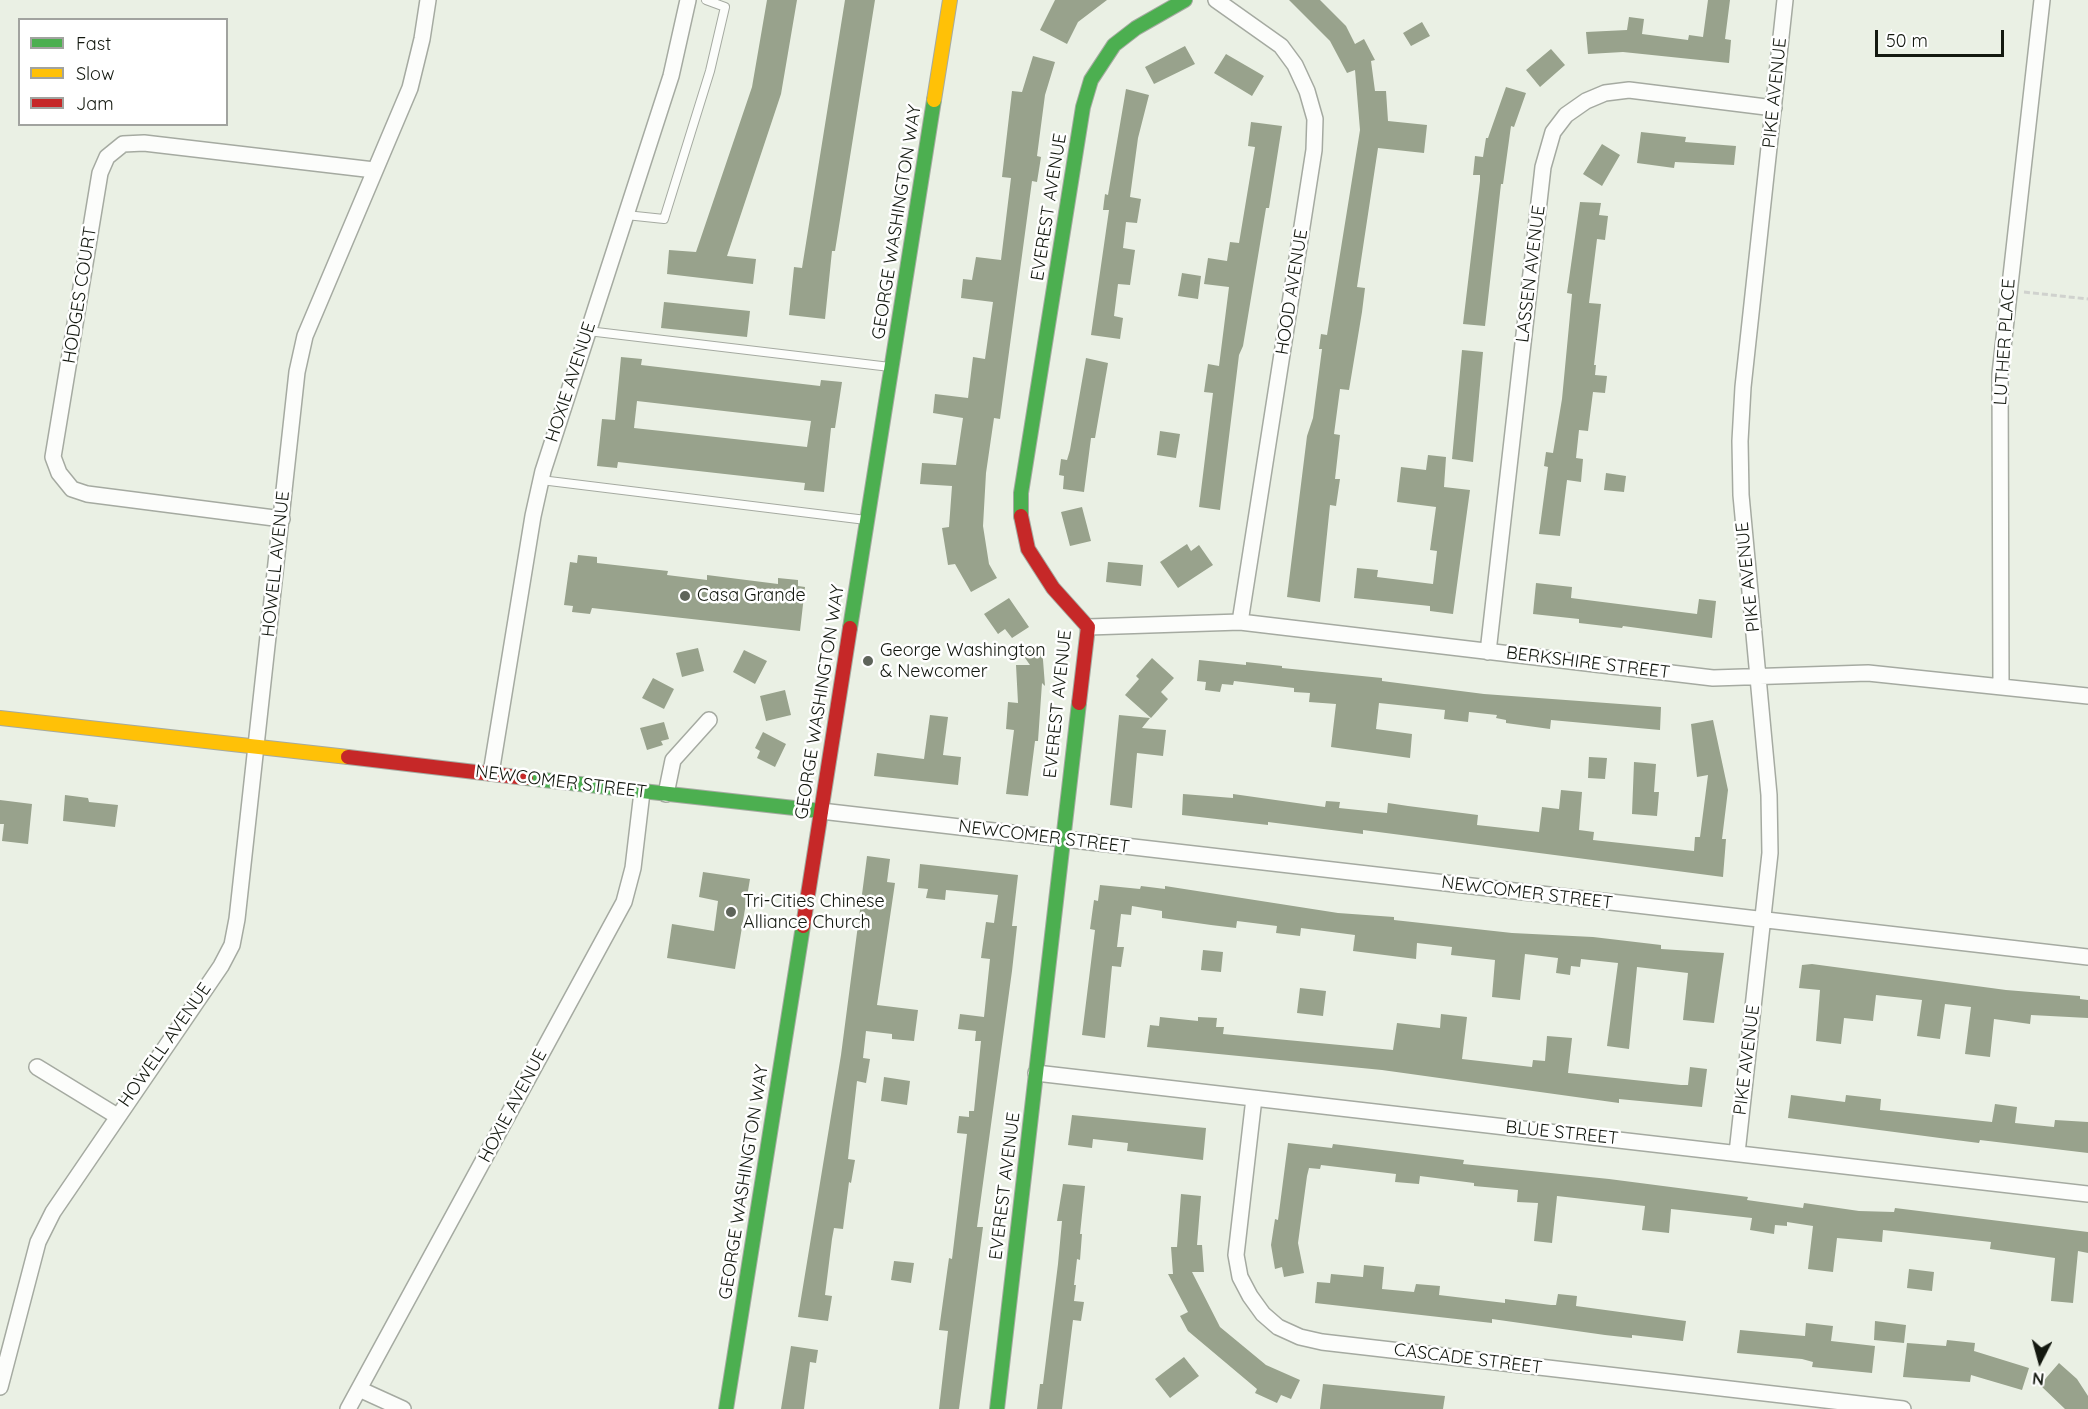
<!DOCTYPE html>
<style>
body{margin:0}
#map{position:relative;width:2088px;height:1409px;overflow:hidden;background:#eaf0e4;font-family:Quicksand,sans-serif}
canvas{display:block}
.legend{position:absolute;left:18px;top:18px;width:210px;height:108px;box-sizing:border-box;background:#fff;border:2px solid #a1a39f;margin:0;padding:8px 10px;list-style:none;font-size:18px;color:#13180f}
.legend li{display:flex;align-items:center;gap:12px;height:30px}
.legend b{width:30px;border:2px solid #a1a39f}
.north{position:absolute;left:2010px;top:1331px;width:60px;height:60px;-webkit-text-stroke:4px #fff;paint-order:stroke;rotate:186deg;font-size:16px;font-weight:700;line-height:24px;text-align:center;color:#13180f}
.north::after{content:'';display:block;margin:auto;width:21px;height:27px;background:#13180f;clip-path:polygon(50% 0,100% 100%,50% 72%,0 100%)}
.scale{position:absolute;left:1875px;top:30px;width:129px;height:27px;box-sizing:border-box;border:3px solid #13180f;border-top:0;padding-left:8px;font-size:18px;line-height:21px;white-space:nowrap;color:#13180f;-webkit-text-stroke:4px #fff;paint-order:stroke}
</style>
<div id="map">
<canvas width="2088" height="1409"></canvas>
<ul class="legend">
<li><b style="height:8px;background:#4caf50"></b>Fast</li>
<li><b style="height:8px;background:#ffc107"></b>Slow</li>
<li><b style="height:8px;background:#c62828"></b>Jam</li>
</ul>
<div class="north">N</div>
<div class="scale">50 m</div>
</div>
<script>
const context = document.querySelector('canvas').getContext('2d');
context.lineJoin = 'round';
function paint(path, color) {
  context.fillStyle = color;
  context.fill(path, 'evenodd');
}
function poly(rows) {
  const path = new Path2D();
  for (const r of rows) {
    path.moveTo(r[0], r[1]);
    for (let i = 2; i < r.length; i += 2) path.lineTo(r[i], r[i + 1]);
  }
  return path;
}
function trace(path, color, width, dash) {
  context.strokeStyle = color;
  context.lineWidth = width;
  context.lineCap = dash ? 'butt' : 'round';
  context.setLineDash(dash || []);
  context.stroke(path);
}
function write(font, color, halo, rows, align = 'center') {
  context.font = font + ' Quicksand,sans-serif';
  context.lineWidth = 5;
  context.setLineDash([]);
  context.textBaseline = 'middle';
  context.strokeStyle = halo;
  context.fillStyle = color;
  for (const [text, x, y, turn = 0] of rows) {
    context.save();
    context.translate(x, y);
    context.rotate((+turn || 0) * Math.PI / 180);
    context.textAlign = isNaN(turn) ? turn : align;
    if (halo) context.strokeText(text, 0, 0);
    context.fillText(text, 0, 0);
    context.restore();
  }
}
paint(poly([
 [767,0,797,0,781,94,727,256,756,259,753,284,667,274,669,250,696,252,752,87],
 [845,0,875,0,835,251,832,251,825,319,789,315,794,267,802,268],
 [1055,0,1107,0,1078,22,1067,44,1040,30],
 [1289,0,1320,0,1346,26,1355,44,1364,39,1375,60,1371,61,1375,91,1386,91,1388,121,1427,125,1424,153,1378,148,1357,287,1365,288,1362,312,1349,390,1340,389,1334,434,1340,435,1335,479,1340,479,1336,506,1330,505,1320,602,1287,597,1307,436,1313,418,1322,349,1319,349,1321,334,1327,335,1360,130,1355,70,1347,73,1330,41],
 [1708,0,1730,0,1725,39,1731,40,1729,63,1623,52,1588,54,1586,32,1627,30,1629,17,1644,19,1642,34,1688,40,1689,35,1703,37],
 [1422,22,1430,36,1411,46,1403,33],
 [1185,46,1195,64,1154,84,1145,67],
 [1551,49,1565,65,1540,87,1526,70],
 [1226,54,1264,76,1252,96,1214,73],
 [1033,56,1055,62,1045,95,1037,156,1041,157,1037,182,1032,181,1000,419,994,418,986,473,983,526,989,564,997,578,971,592,955,564,948,565,942,528,949,527,952,486,920,484,922,463,956,465,963,418,933,413,935,394,968,398,973,357,985,359,993,302,961,298,963,279,972,280,976,257,1001,260,1011,178,1002,177,1012,91,1022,92],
 [1506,87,1526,93,1514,127,1511,126,1503,184,1501,184,1485,326,1463,324,1480,181,1480,175,1473,175,1475,156,1483,157,1486,138,1488,138],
 [1126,89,1149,95,1138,138,1130,197,1141,199,1137,223,1126,222,1123,248,1135,250,1130,285,1118,284,1114,316,1123,318,1120,339,1091,335,1109,210,1103,210,1105,194,1108,195],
 [1251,122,1282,126,1269,208,1266,208,1243,346,1239,355,1220,510,1199,507,1213,393,1204,392,1208,364,1219,366,1229,287,1204,284,1208,258,1227,261,1230,242,1239,243,1255,147,1248,146],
 [1641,132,1686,137,1685,142,1736,146,1734,165,1675,162,1674,168,1637,163],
 [1602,144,1620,155,1602,186,1583,174],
 [1580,202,1601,203,1599,215,1608,216,1605,240,1597,239,1589,303,1601,304,1594,365,1596,365,1595,375,1607,376,1605,393,1593,392,1588,431,1579,430,1576,458,1583,459,1581,482,1567,480,1560,536,1539,534,1548,467,1544,466,1546,452,1553,453,1562,399,1572,294,1567,293],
 [1182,273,1201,276,1198,299,1178,296],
 [664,302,750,311,747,337,661,328],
 [1462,350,1483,352,1473,462,1452,459],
 [621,357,642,359,641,365,820,386,821,380,842,382,835,428,831,428,824,492,804,490,805,483,618,462,617,468,597,466,602,419,615,420],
 [637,401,811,421,807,447,634,428],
 [1086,358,1108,363,1095,438,1091,438,1084,492,1063,489,1064,476,1059,475,1061,459,1067,460,1070,450],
 [1160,431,1180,434,1176,458,1157,455],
 [1428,455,1446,457,1444,487,1470,490,1453,614,1430,611,1430,606,1354,598,1357,568,1378,570,1377,577,1433,584,1437,551,1430,550,1436,507,1397,502,1401,467,1426,470],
 [1606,473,1626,476,1624,492,1604,490],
 [1082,507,1091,541,1070,546,1061,512],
 [1187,544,1191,551,1199,545,1213,565,1178,588,1160,562],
 [578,555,597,557,597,563,668,571,667,575,707,580,707,575,778,584,778,578,798,580,798,586,805,587,800,631,592,608,590,614,572,612,573,606,564,605,570,562,577,563],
 [1108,562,1143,565,1141,586,1106,582],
 [1536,583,1572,587,1571,598,1697,614,1699,599,1716,601,1712,638,1623,626,1622,628,1579,623,1579,619,1533,614],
 [1009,598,1029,627,1012,638,1005,629,998,634,984,614],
 [1042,647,1045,686,1042,683,1038,741,1035,741,1028,796,1006,794,1014,730,1006,729,1008,702,1018,703,1016,665,1030,665,1018,648],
 [698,648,704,671,682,677,676,653],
 [744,650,767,661,755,684,733,672],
 [1152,658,1174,678,1161,692,1168,699,1151,718,1125,695,1139,679,1136,676],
 [1199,660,1246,665,1246,662,1282,666,1282,668,1382,678,1382,681,1484,694,1661,707,1660,730,1551,720,1550,729,1506,723,1506,720,1496,718,1497,715,1469,712,1468,722,1444,719,1445,710,1379,703,1376,729,1412,734,1410,758,1331,747,1336,704,1309,702,1310,693,1294,692,1294,688,1234,681,1233,685,1222,684,1220,692,1205,690,1206,682,1197,681],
 [653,678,674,689,664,709,642,698],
 [785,690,791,715,766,721,760,696],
 [930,715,948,717,943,755,961,757,958,785,874,776,877,753,924,759],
 [1119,715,1150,718,1142,728,1166,730,1163,756,1137,753,1132,808,1110,805],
 [1713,720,1728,790,1722,839,1726,839,1723,877,1363,830,1363,834,1268,822,1268,825,1182,815,1183,794,1233,798,1233,794,1325,807,1326,801,1340,802,1339,808,1387,813,1388,803,1408,806,1478,815,1477,825,1539,832,1542,807,1559,809,1561,790,1582,792,1579,830,1594,832,1593,840,1694,851,1695,837,1700,837,1708,775,1697,777,1691,724],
 [664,722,669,739,661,741,663,745,647,750,640,728],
 [763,732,786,744,775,767,757,758,760,751,755,748],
 [1589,757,1607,758,1605,779,1588,778],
 [1634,762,1656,764,1654,792,1659,792,1657,816,1632,814],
 [65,795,88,798,89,802,118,805,115,827,63,821],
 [0,800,32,804,28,844,2,841,4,824,0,824],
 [867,856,890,859,887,882,895,883,877,1005,918,1010,914,1041,892,1039,892,1034,866,1031,863,1058,870,1059,866,1083,857,1081,848,1159,855,1160,851,1183,849,1182,843,1229,834,1228,832,1239,825,1295,832,1296,828,1321,798,1317,841,1055],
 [920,864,1018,875,1012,926,1017,926,1012,971,977,1227,983,1227,959,1409,939,1409,948,1331,939,1330,949,1258,952,1259,967,1134,957,1133,959,1116,969,1117,969,1111,974,1111,981,1041,975,1041,976,1031,958,1029,960,1014,984,1017,990,959,981,958,986,922,994,923,998,895,946,890,945,900,926,898,928,889,918,888],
 [703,872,750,879,735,969,667,958,672,924,714,931,718,901,699,897],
 [1100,885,1140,889,1141,886,1165,889,1165,886,1338,913,1394,917,1394,920,1512,933,1593,937,1661,945,1661,949,1724,953,1714,1023,1683,1020,1688,973,1637,967,1629,1049,1607,1046,1618,963,1581,959,1580,967,1571,966,1570,975,1556,973,1558,958,1525,954,1520,1000,1492,997,1495,960,1451,955,1452,947,1417,943,1416,959,1353,951,1355,935,1301,928,1300,936,1276,933,1277,926,1237,921,1236,928,1211,925,1162,918,1162,911,1132,906,1131,915,1121,914,1117,947,1124,947,1121,967,1112,966,1105,1038,1082,1035,1095,930,1090,929,1094,900,1098,901],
 [1203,950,1223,952,1221,972,1201,970],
 [1812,964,2006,990,2080,996,2080,999,2088,1000,2088,1018,2031,1015,2030,1024,1994,1019,1990,1057,1965,1054,1971,1007,1945,1004,1940,1039,1917,1036,1922,1000,1876,995,1873,1021,1844,1018,1841,1044,1816,1041,1820,990,1799,988,1802,965],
 [1300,988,1326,991,1323,1016,1297,1013],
 [1441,1014,1467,1017,1462,1059,1532,1067,1533,1060,1545,1061,1547,1036,1572,1038,1568,1073,1681,1085,1688,1085,1690,1067,1707,1069,1702,1107,1619,1099,1619,1103,1382,1070,1147,1047,1150,1025,1159,1026,1160,1017,1198,1021,1198,1017,1217,1018,1216,1027,1224,1027,1223,1034,1393,1050,1397,1023,1440,1028],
 [884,1077,910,1081,907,1105,881,1101],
 [1791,1095,1845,1102,1846,1095,1881,1099,1880,1110,1992,1122,1995,1104,2017,1107,2015,1123,2054,1127,2055,1120,2088,1122,2088,1153,1980,1140,1979,1143,1940,1138,1788,1118],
 [1072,1115,1206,1128,1203,1160,1127,1151,1128,1143,1093,1139,1092,1148,1068,1145],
 [1288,1143,1332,1148,1333,1144,1464,1160,1463,1164,1609,1179,1748,1197,1747,1200,1803,1208,1804,1203,1859,1211,1894,1212,1895,1208,2088,1232,2088,1253,2078,1251,2073,1303,2051,1301,2055,1258,1990,1249,1991,1242,1883,1230,1882,1242,1837,1238,1833,1272,1808,1269,1813,1226,1787,1222,1787,1226,1775,1225,1774,1234,1750,1230,1752,1218,1671,1209,1669,1233,1642,1230,1645,1206,1557,1196,1552,1243,1534,1241,1538,1203,1517,1202,1518,1190,1474,1186,1474,1183,1420,1176,1419,1184,1395,1182,1396,1174,1321,1165,1320,1169,1309,1168,1307,1176,1298,1243,1304,1273,1284,1277,1282,1267,1275,1269,1271,1245,1275,1219,1278,1220],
 [1063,1184,1085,1186,1080,1234,1082,1234,1080,1260,1077,1259,1074,1285,1076,1285,1074,1301,1084,1302,1081,1321,1073,1320,1062,1409,1037,1409,1040,1384,1043,1384,1058,1264,1062,1221,1057,1221],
 [1181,1194,1201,1196,1197,1245,1202,1245,1204,1272,1192,1272,1220,1327,1266,1365,1300,1380,1291,1399,1281,1395,1277,1403,1255,1393,1257,1389,1188,1331,1180,1316,1188,1312,1168,1274,1173,1274,1171,1247,1177,1247],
 [894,1261,914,1263,911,1283,891,1280],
 [1364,1265,1384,1267,1382,1289,1414,1292,1416,1284,1440,1286,1439,1295,1505,1303,1505,1299,1551,1305,1556,1305,1558,1294,1577,1296,1576,1306,1686,1321,1683,1341,1632,1335,1632,1338,1605,1335,1492,1319,1492,1323,1315,1303,1317,1282,1330,1283,1331,1274,1363,1277],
 [1909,1269,1934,1272,1932,1291,1907,1288],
 [1875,1321,1906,1325,1904,1343,1874,1340],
 [1806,1323,1833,1326,1831,1341,1875,1346,1872,1373,1812,1367,1813,1362,1802,1359,1737,1353,1740,1330,1805,1336],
 [1947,1340,1975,1343,1974,1351,2029,1368,2022,1390,1971,1375,1970,1382,1903,1377,1907,1343,1946,1346],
 [791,1346,818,1350,816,1363,810,1362,804,1409,781,1409],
 [1184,1357,1199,1376,1170,1398,1155,1379],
 [2059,1363,2077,1379,2088,1396,2088,1409,2065,1409,2040,1385],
 [1323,1384,1445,1396,1443,1409,1320,1409]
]), '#98a28c');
const lane = poly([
 [626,215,664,219,710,71,725,7,706,0],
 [588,331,890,367],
 [541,480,866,520]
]);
const street = poly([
 [1216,0,1281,46,1295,65,1307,91,1315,119,1314,150,1240,622],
 [282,519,87,494,72,489,59,473,53,457,100,173,107,157,123,144,144,143,374,170],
 [1088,627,1240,622,1713,678,1868,673,2088,696],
 [1488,652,1543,167,1553,132,1566,115,1586,101,1605,93,1629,90,1774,108],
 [2001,686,2000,374,2042,0],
 [491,773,533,516,543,471,671,76,688,0],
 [666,794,673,760,709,720],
 [821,811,2088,957],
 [37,1067,117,1116],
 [1036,1073,2088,1194],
 [1254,1098,1236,1255,1240,1277,1250,1296,1263,1314,1278,1327,1300,1337,1322,1342,1903,1409],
 [1737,1153,1770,853,1769,795,1741,495,1740,441,1743,387,1785,0],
 [0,1387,38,1242,53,1212,221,966,232,945,237,919,297,372,305,336,410,88,422,39,428,0],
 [359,1389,403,1409],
 [348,1409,624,902,633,868,642,792]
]);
const fast = poly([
 [1021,516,1021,493,1083,107,1091,80,1114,45,1136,28,1185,0],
 [850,628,934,100],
 [526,778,821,811],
 [726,1409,803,926],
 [997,1409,1079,703]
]);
const slow = poly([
 [934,100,950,0],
 [0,718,348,757]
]);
const jam = poly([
 [1021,516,1028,549,1053,588,1088,627,1079,703],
 [348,757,526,778],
 [803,926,850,628]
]);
trace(lane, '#a5aaa1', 10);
trace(street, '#a5aaa1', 18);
trace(fast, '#a5aaa1', 16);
trace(slow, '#a5aaa1', 16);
trace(jam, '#a5aaa1', 16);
trace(poly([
 [2024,292,2088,299]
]), '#d0d2ce', 3, [6, 3]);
trace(lane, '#fcfdfb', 8);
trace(street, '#fcfdfb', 15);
trace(fast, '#4caf50', 14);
trace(slow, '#ffc107', 14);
trace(jam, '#c62828', 14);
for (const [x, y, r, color] of [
 [685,596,6,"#5e645a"],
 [868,661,6,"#5e645a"],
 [731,912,6,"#5e645a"]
]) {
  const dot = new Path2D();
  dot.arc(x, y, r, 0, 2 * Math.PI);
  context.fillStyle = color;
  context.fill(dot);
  trace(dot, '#fff', 2);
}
write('18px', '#13180f', '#fff', [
 ["PIKE AVENUE",1775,93,-84],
 ["EVEREST AVENUE",1049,207,-81],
 ["GEORGE WASHINGTON WAY",897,222,-81],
 ["LASSEN AVENUE",1531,274,-83],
 ["HOOD AVENUE",1292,292,-81],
 ["HODGES COURT",80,295,-81],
 ["LUTHER PLACE",2005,342,-86],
 ["HOXIE AVENUE",571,382,-72],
 ["HOWELL AVENUE",276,564,-84],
 ["PIKE AVENUE",1748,577,-96],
 ["BERKSHIRE STREET",1588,663,7],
 ["GEORGE WASHINGTON WAY",820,702,-81],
 ["EVEREST AVENUE",1058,704,-84],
 ["NEWCOMER STREET",561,782,7],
 ["NEWCOMER STREET",1044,837,7],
 ["NEWCOMER STREET",1527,893,7],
 ["HOWELL AVENUE",165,1045,-55],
 ["PIKE AVENUE",1747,1060,-83],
 ["HOXIE AVENUE",513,1106,-62],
 ["BLUE STREET",1562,1133,6],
 ["GEORGE WASHINGTON WAY",744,1182,-81],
 ["EVEREST AVENUE",1005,1186,-83],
 ["CASCADE STREET",1468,1359,7]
]);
write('18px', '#13180f', '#fff', [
 ["Casa Grande",697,596],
 ["George Washington",880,651],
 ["& Newcomer",880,672],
 ["Tri-Cities Chinese",743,902],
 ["Alliance Church",743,923]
], 'left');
</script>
